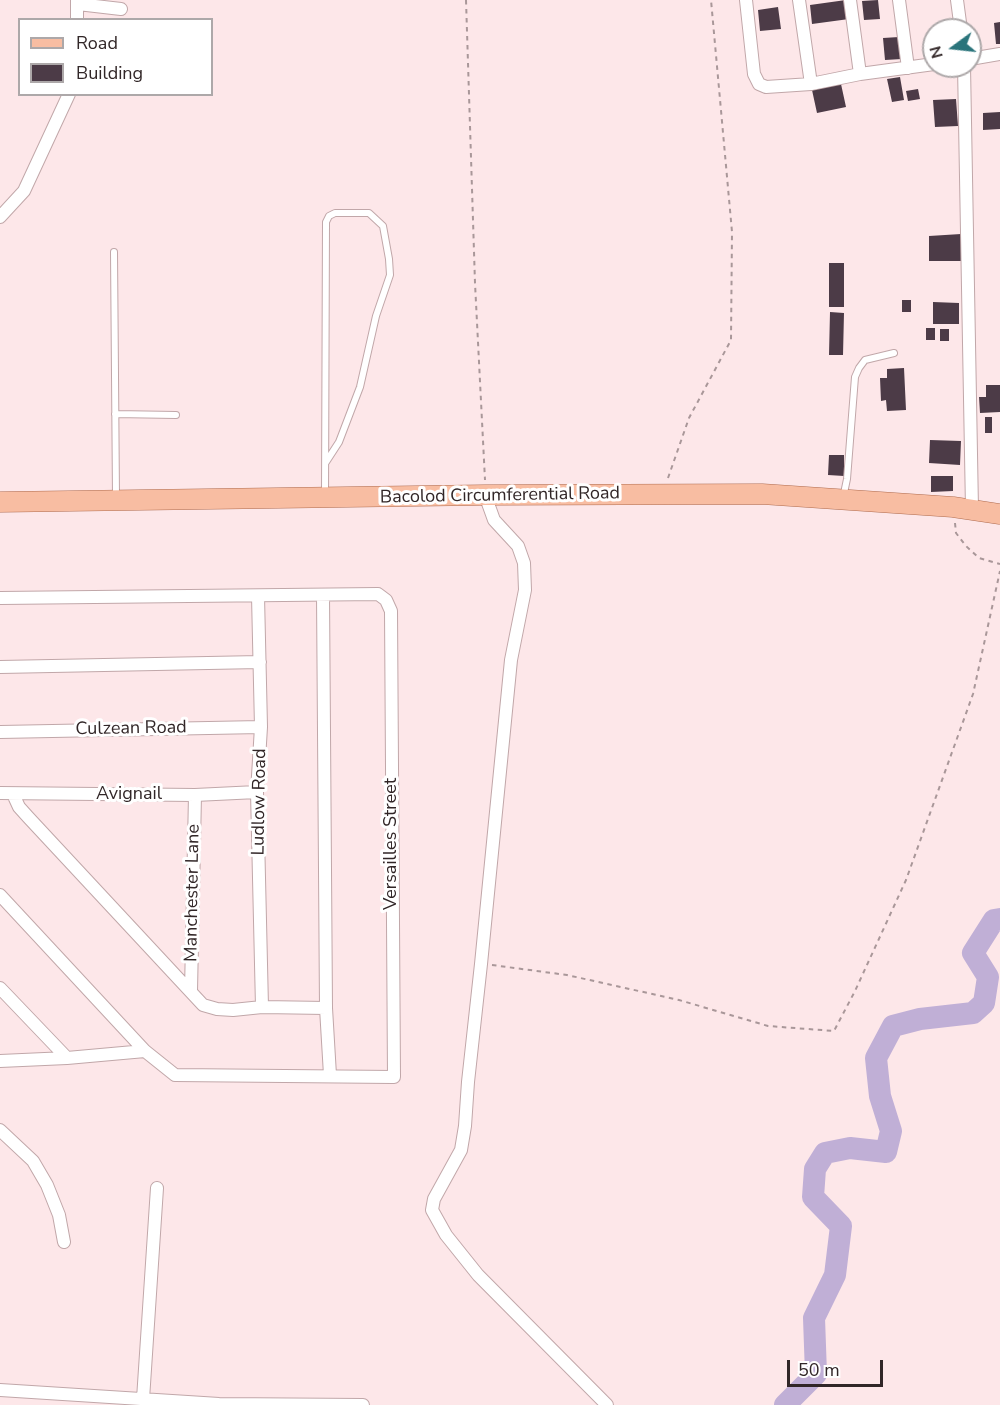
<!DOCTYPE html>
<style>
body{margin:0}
#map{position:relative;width:1000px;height:1405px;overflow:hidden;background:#fde7e9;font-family:"Nunito Sans",sans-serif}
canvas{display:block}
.legend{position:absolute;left:18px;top:18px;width:195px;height:78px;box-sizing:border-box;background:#fff;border:2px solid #ada8a9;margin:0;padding:8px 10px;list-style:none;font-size:18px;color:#312627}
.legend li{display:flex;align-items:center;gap:12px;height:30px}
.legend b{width:30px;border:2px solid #ada8a9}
.north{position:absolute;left:922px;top:18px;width:60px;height:60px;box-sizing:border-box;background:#fff;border:2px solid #ada8a9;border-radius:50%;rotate:255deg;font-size:16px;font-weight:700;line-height:24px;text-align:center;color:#312627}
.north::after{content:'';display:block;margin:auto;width:21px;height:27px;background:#2a747b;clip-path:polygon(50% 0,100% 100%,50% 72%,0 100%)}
.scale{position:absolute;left:787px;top:1360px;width:96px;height:27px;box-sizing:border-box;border:3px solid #312627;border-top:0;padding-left:8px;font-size:18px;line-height:21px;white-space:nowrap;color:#312627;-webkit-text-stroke:4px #fff;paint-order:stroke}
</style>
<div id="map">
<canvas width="1000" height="1405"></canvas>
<ul class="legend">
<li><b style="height:8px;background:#f8bda2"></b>Road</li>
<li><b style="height:16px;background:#4c3b47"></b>Building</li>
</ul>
<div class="north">N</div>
<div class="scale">50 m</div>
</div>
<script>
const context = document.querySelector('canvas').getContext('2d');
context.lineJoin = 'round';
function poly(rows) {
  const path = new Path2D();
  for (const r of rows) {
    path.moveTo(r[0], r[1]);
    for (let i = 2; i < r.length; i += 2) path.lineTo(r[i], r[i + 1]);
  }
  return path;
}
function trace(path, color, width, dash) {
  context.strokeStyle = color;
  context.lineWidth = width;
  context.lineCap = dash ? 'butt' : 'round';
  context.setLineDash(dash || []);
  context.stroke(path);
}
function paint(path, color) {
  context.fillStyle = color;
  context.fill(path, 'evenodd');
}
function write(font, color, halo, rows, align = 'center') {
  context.font = font + ' "Nunito Sans",sans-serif';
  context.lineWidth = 6;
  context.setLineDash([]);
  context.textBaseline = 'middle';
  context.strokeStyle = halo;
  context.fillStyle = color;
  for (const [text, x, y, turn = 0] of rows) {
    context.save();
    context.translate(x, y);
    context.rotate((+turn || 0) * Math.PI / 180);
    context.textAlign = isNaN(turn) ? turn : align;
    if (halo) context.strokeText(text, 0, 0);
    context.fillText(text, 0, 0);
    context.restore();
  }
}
trace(poly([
 [785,1405,816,1374,814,1318,835,1275,841,1226,813,1197,815,1169,825,1153,850,1148,886,1152,891,1131,880,1096,876,1058,893,1026,920,1019,973,1013,984,1003,988,977,973,953,994,920,1000,919]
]), '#c0afd6', 22);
paint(poly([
 [846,0,849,19,812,24,810,5],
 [878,0,880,19,864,20,862,1],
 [778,7,781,29,760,31,758,10],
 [1000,22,1000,44,996,44,994,23],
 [899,37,902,59,885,60,883,38],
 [900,77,904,100,892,102,887,79],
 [841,84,846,107,817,113,812,90],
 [918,89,920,99,908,101,906,91],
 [956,99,958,126,935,127,933,100],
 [1000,112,1000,129,983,130,983,113],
 [961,234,962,261,929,261,929,236],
 [829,263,844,263,844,307,829,307],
 [902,300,911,300,911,312,902,312],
 [933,302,959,303,959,324,933,324],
 [830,312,844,313,843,355,829,355],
 [926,328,935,328,935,340,926,340],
 [940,329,949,329,949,341,940,341],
 [904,368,906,410,887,411,886,400,881,401,880,378,887,378,887,369],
 [986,385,1000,385,1000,412,980,413,979,397,986,397],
 [985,417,992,417,992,433,985,433],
 [930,440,961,441,960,465,929,463],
 [829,455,844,455,844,476,828,475],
 [931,476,953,476,953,491,931,492]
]), '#4c3b47');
const lane = poly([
 [114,252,116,497],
 [115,414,176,415],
 [325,494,326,222,329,216,335,213,369,213,383,226,389,259,390,275,376,316,360,387,339,442,326,462],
 [843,498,847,479,855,377,859,368,865,360,894,353]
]);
const street = poly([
 [746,0,754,74,759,84,766,87,811,84,860,74,934,64],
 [799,0,811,84],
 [850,0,860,74],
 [899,0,908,68],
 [957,0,961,30],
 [78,4,121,9],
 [77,20,77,0],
 [970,59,1000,54],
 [964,66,972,509],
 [0,217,24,191,69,94],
 [485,495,494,520,518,546,524,563,525,590,511,660,481,964,468,1082,465,1126,461,1150,434,1199,432,1210,446,1235,478,1275,607,1405],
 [323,595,326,1008,330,1075],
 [258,596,261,727,257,792,262,1007],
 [0,598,378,594,386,600,391,611,394,1077,175,1075,145,1051,0,895],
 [0,667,260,662],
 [0,732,261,727],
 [0,793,195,795,257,792],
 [13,794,19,807,28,817,203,1005,217,1009,233,1010,262,1007,326,1008],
 [0,988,67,1058],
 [191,991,195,795],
 [0,1061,67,1058,145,1051],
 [0,1130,33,1161,47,1185,59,1215,64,1242],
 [0,1390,219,1404,363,1405],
 [143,1399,157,1188]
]);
const primary = poly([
 [0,502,485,495,762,494,953,507,1000,514]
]);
trace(lane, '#c1a7a9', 8);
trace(street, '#c1a7a9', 14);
trace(primary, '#af6c4f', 21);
trace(poly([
 [466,0,475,283,485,480],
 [668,478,689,418,731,340,732,232,711,0],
 [955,523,956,533,966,546,979,558,1000,564],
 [492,965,567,975,679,1000,768,1026,834,1031,855,991,906,880,973,694,1000,571]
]), '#a99799', 2, [4.5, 4.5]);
trace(lane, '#fff', 6);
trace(street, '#fff', 12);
trace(primary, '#f8bda2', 20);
write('18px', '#312627', '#fff', [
 ["Bacolod Circumferential Road",500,496,-1],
 ["Culzean Road",131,729,-1],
 ["Avignail",129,795],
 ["Ludlow Road",260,802,-89],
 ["Versailles Street",392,844,-90],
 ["Manchester Lane",193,893,-89]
]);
</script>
